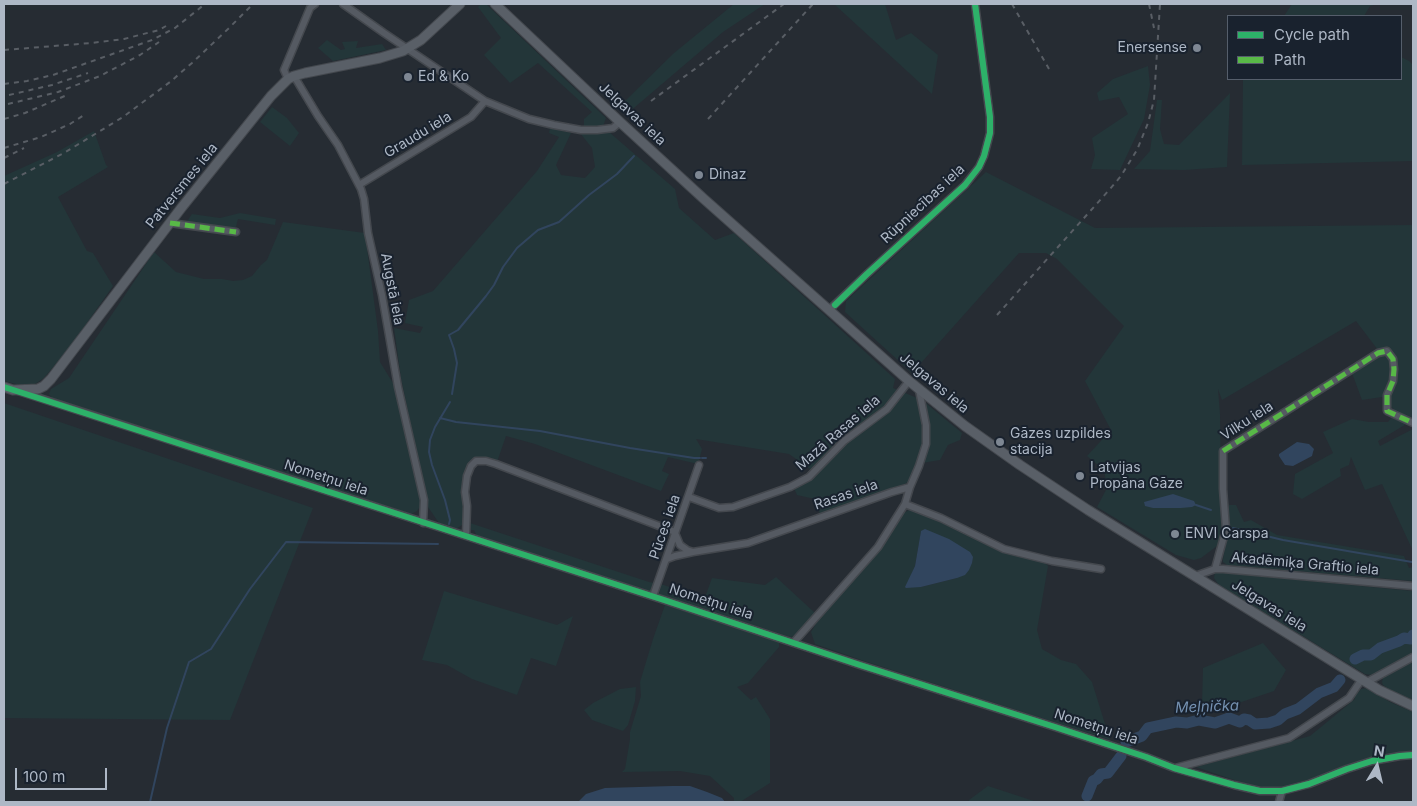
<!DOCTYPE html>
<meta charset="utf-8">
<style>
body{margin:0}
#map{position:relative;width:1417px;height:806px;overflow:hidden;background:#262c33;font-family:Inter,sans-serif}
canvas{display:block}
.frame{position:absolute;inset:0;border:5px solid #aeb8c6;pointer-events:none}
.legend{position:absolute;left:1227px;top:15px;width:175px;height:65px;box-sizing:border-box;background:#19222e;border:1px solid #555e6b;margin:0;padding:6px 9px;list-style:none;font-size:15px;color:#aeb8c6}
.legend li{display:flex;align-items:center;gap:10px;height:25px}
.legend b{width:25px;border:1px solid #555e6b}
.north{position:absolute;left:1352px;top:741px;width:50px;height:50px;-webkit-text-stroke:4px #19222e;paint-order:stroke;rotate:9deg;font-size:14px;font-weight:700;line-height:20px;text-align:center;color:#aeb8c6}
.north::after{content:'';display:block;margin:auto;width:18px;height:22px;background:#aeb8c6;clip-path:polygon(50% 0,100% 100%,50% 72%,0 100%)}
.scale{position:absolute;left:15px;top:768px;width:92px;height:22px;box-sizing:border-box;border:2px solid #aeb8c6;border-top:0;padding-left:6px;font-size:15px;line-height:18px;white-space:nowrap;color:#aeb8c6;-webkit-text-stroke:4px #19222e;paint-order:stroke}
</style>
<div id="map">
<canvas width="1417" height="806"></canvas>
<div class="frame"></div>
<ul class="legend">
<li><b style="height:6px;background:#2db169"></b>Cycle path</li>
<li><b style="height:6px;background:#58b947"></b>Path</li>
</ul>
<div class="north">N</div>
<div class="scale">100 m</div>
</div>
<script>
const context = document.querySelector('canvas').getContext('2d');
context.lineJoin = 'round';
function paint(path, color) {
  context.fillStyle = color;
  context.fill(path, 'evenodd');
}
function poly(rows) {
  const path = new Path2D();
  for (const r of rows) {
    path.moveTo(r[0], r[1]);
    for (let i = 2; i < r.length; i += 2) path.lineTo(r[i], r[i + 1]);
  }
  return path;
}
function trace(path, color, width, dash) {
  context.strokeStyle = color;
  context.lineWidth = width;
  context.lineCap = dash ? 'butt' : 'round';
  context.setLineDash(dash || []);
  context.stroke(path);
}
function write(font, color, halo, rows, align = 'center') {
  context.font = font + ' Inter,sans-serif';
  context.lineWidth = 4;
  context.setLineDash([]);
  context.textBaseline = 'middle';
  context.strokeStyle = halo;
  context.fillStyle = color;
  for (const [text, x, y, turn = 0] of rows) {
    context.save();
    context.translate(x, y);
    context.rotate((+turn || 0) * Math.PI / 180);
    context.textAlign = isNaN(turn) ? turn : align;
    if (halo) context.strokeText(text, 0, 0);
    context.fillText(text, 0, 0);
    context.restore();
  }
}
paint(poly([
 [481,4,486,4,606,118,603,126,584,127,584,119,592,112,538,63,510,83,484,55,501,38,478,7],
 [734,4,765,4,723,32,628,113,620,106,674,53],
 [834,4,885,4,896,40,911,33,938,55,932,94],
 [1292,4,1378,4,1370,6,1364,16,1284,16],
 [327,40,341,50,345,49,342,42,358,41,356,48,382,44,386,50,333,61,318,48],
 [1401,57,1409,61,1413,65,1413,161,1242,165,1243,80,1244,79,1401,79],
 [1148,66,1150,85,1144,119,1120,170,1091,169,1095,155,1092,138,1128,114,1119,97,1099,101,1097,93,1113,79],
 [1230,93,1227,167,1184,170,1134,169,1150,151,1157,100,1162,100,1160,129,1164,144,1179,145],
 [272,107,287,118,299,133,290,146,260,122],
 [550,128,571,133,556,165,561,175,585,178,595,167,592,148,580,133,609,132,675,189,679,208,715,240,734,233,895,379,893,388,922,400,962,433,960,440,948,445,940,460,916,464,910,480,905,484,820,514,815,499,797,495,794,488,816,473,789,454,696,439,702,449,698,464,668,457,662,471,669,474,661,491,535,444,506,436,497,462,479,458,474,459,464,500,464,520,462,525,456,529,439,523,428,507,401,378,394,328,420,333,423,327,405,323,409,300,433,291,537,171,559,137,549,133],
 [94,131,106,165,108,167,58,197,87,251,93,253,113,286,70,347,44,378,35,384,24,386,4,381,4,176,57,152],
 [986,172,1095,228,1413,225,1413,420,1378,441,1380,446,1413,429,1413,551,1382,484,1365,490,1351,457,1349,465,1340,469,1341,476,1302,499,1293,494,1295,474,1333,453,1323,432,1352,419,1369,422,1388,422,1396,412,1382,397,1362,400,1352,373,1381,354,1356,321,1222,400,1218,389,1220,414,1221,484,1224,524,1220,540,1217,546,1201,558,1194,560,1176,555,1097,507,1107,488,1104,470,1087,456,1111,430,1085,381,1124,326,1057,259,1046,253,1019,253,912,373,845,312,846,301],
 [240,213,276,219,275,225,238,219,235,230,186,223,192,214,220,218],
 [283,222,365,233,378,331,380,362,396,388,421,498,421,505,417,511,411,514,52,398,49,394,51,389,69,378,154,252,176,272,204,279,222,279,233,281,243,280,252,276,261,265,267,260],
 [4,403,313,508,230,720,4,718],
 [1229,505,1236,505,1244,522,1251,520,1277,535,1404,556,1409,568,1413,567,1413,581,1227,565,1223,562,1223,559,1229,528],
 [911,509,999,549,1044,562,1048,566,1037,630,1042,649,1061,660,1076,664,1092,682,1110,740,864,661,815,644,811,632,820,617,902,514],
 [921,532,957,578,921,587,908,584,915,566],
 [470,523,649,582,664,585,704,600,712,578,765,585,776,577,815,613,797,635,790,637,477,536,474,530,471,530],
 [1215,572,1413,591,1413,654,1379,673,1372,675,1365,674,1219,585,1214,578],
 [444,591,557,625,573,616,556,666,531,658,517,695,472,679,447,665,422,660],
 [665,605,779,641,779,647,748,683,737,687,751,700,756,697,770,719,770,783,740,802,734,802,734,798,710,776,680,771,622,772,625,769,630,739,630,732,641,696,640,682,653,639],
 [1263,643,1286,670,1274,691,1212,712,1202,704,1203,668],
 [1413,661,1413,700,1390,690,1383,685,1382,682,1383,678,1393,671],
 [636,687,635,701,628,725,623,731,592,720,584,710,593,703,620,689],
 [1367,688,1390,702,1413,712,1413,751,1378,756,1292,786,1280,789,1268,788,1243,783,1196,767,1310,736,1355,699,1354,697,1361,689],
 [988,786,1037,802,969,802,969,800]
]), '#233639');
paint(poly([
 [1297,442,1309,444,1314,449,1313,452,1312,456,1293,466,1285,465,1279,456,1279,454],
 [1173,494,1194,501,1196,505,1192,507,1181,508,1153,508,1145,506,1144,502],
 [925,529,949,539,970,552,973,557,972,563,969,570,965,575,957,578,921,587,906,588,905,587,915,566,921,531],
 [672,786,690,786,707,792,722,798,725,802,578,802,586,794,605,788]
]), '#31455e');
trace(poly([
 [452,394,457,363,454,349,449,335,458,330,486,296,494,285,503,267,517,248,538,230,559,222,589,195,617,174,634,156],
 [440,418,456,422,540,431,630,448,694,458,700,458],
 [702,458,706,458],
 [1196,505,1211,510],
 [449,524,450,520,445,500,432,465,429,452,430,440,435,427,450,402],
 [1233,528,1283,540,1412,562],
 [150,802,167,728,189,662,211,649,250,589,286,542,438,544]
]), '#31455e', 2);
trace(poly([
 [1355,659,1363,655,1371,655,1380,648,1399,641,1404,638,1411,639,1413,635],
 [1126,742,1142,736,1148,728,1176,722,1187,723,1199,720,1215,723,1229,718,1240,722,1244,719,1249,720,1255,724,1269,723,1278,720,1285,714,1298,709,1319,693,1334,687,1340,680],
 [1087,796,1093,781,1097,779,1101,774,1108,773,1121,756]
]), '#31455e', 11);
const street = poly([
 [343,4,384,33,485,101,529,119,554,125,581,130,597,130,613,128,620,122],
 [294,76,318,116,338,145,361,189,364,199,368,233,382,295,398,387,424,500,423,523],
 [288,79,284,70,310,8,315,4],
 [359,185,471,117,485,101],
 [170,223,236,232],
 [829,310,867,274,965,185,979,167,984,156,990,133,990,117,975,4],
 [18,391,664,600,860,665,1055,727,1146,757,1174,768,1234,785,1260,791,1282,791,1309,784,1347,769,1372,761,1400,756,1413,755],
 [689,497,719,508,733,507,790,487,809,477,844,441,887,409,909,381],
 [905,504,941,518,1004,549,1052,561,1101,569],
 [466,536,467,506,465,492,467,476,471,466,476,461,486,461,496,464,675,532],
 [693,552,748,543,892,492,910,487],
 [667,559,675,556,693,552,687,550,680,545,675,533],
 [1215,569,1226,529,1223,489,1223,451,1378,353,1387,351,1393,359,1394,369,1393,381,1387,395,1387,411,1413,423],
 [1195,576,1215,569,1223,569,1413,586],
 [653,596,699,465],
 [794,642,878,547,905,504,910,487,919,466,926,444,926,425,919,390],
 [1367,682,1413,657],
 [1175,768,1289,738,1349,698,1362,679],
 [1279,802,1282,791]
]);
const secondary = poly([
 [495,4,620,122,704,199,909,381,965,426,1020,465,1088,510,1379,690,1413,706],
 [4,387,13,390,38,389,44,386,51,379,182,207,271,96,288,79,294,76,305,73,380,58,403,51,421,40,460,4]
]);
trace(street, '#44484e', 9);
trace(secondary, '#44484e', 11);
trace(street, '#555a62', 6);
trace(secondary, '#595f67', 9);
trace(poly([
 [1012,4,1049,69],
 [1149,4,1154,28],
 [4,50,91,43,124,39,159,30,166,26],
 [4,84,27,81,53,75,152,40,175,28,205,4],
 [9,95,52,85,88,73],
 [651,101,784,4],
 [8,104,58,92,100,76,140,55,159,42],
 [4,119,25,113,67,95],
 [708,119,813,4],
 [4,148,41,137,70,124,84,115],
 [4,158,24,148],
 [4,184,64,153,123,117,170,82,192,63,228,29,253,4],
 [997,315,1110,189,1121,176,1137,150,1148,123,1154,100,1160,4]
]), '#595e65', 2, [5, 5]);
trace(poly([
 [170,223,236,232],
 [1223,451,1378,353,1387,351,1393,359,1394,369,1393,381,1387,395,1387,411,1413,423]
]), '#58b947', 5, [10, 5]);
trace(poly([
 [835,305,867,274,965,185,979,167,984,156,990,133,990,117,975,4],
 [4,387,664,600,860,665,1055,727,1146,757,1174,768,1234,785,1260,791,1282,791,1309,784,1347,769,1372,761,1400,756,1413,755]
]), '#2db169', 6);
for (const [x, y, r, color] of [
 [1197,48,5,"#7e8793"],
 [408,77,5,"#7e8793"],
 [699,175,5,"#7e8793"],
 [1000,442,5,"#7e8793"],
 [1080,476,5,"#7e8793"],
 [1175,534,5,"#7e8793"]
]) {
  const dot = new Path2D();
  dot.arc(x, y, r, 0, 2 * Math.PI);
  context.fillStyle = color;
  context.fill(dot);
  trace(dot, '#19222e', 2);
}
write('14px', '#aeb8c6', '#19222e', [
 ["Enersense",1187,48,"right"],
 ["Ed & Ko",418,77],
 ["Dinaz",709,175],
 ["Gāzes uzpildes",1010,434],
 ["stacija",1010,450],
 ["Latvijas",1090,468],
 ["Propāna Gāze",1090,484],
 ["ENVI Carspa",1185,534]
], 'left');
write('14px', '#aeb8c6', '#19222e', [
 ["Jelgavas iela",632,114,43],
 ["Graudu iela",418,135,-31],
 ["Patversmes iela",182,186,-51],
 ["Rūpniecības iela",923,204,-43],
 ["Augstā iela",392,289,79],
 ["Jelgavas iela",934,383,40],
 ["Vilku iela",1247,421,-33],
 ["Mazā Rasas iela",838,433,-41],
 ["Nometņu iela",326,478,18],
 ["Rasas iela",846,495,-19],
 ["Pūces iela",665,527,-71],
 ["Akadēmiķa Graftio iela",1305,564,5],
 ["Nometņu iela",711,602,18],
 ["Jelgavas iela",1269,606,32],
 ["Nometņu iela",1096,727,18]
]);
write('italic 15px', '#7490b0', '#19222e', [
 ["Meļņička",1207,707,-2]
]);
</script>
